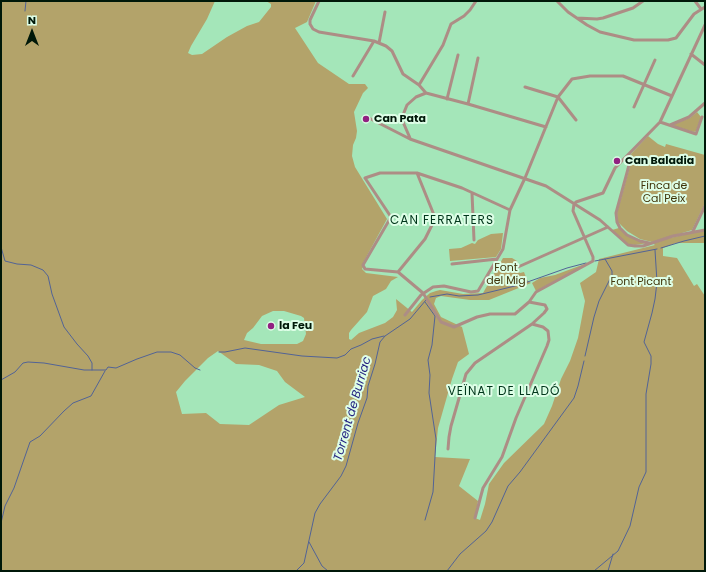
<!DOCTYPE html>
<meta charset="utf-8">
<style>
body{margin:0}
#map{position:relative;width:706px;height:572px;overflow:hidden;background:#a4e6b9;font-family:Poppins,sans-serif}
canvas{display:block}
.frame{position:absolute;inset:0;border:2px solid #001809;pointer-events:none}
.north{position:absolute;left:12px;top:12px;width:40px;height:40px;-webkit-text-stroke:3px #defee7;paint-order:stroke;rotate:0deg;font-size:11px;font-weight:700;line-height:16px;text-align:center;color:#001809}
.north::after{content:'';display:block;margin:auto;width:14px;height:18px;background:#001809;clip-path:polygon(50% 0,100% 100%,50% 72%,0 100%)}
</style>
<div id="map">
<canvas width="706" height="572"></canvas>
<div class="frame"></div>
<div class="north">N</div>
</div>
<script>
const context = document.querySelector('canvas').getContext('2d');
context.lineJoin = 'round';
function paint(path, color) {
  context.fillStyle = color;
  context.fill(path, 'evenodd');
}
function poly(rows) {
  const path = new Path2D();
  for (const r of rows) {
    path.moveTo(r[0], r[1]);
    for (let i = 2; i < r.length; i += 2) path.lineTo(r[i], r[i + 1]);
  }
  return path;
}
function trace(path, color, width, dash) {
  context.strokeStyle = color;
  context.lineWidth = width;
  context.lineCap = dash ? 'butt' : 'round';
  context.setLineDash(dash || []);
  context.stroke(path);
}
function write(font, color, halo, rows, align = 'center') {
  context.font = font + ' Poppins,sans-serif';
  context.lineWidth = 4;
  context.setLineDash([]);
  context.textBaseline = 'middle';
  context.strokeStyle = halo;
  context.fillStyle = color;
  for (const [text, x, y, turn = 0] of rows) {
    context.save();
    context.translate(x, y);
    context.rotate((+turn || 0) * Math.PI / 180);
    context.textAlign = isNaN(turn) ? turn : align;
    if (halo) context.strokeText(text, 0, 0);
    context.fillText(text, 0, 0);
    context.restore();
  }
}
paint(poly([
 [1,1,215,1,207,19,191,46,188,53,192,55,202,54,227,37,247,26,259,22,271,7,271,4,266,1,316,1,307,22,295,28,318,63,349,84,365,84,368,88,363,93,354,112,357,131,356,138,353,145,352,156,355,167,387,219,363,263,364,265,362,269,366,273,398,277,391,281,386,289,373,296,367,312,351,330,349,333,349,339,351,340,359,333,385,323,393,317,397,310,396,299,412,312,422,300,430,293,436,291,440,290,463,294,483,293,503,258,512,258,517,261,518,264,516,268,517,271,520,273,524,272,527,280,531,283,489,300,470,300,441,296,436,298,434,304,441,317,462,327,469,354,458,362,452,379,438,428,435,457,470,459,459,486,478,501,475,518,480,520,485,504,489,484,504,463,544,424,552,406,561,379,570,361,578,338,585,301,580,283,596,272,599,259,655,245,652,243,674,237,705,230,705,243,676,243,663,248,663,256,677,258,694,286,697,284,705,296,705,571,1,571],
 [273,311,284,311,301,316,304,318,306,334,303,341,297,344,261,344,244,340,247,333,253,328,262,316],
 [218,351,236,364,259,365,277,371,285,382,305,397,279,405,249,425,220,424,206,413,182,414,176,392,185,381,208,358],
 [697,112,701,117,696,131,694,132,674,126,674,124,690,118],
 [648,136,658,144,665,147,666,144,705,155,705,203,692,230,652,242,640,239,627,231,618,222,617,213,632,159,631,154],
 [619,228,627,235,648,243,635,245,628,244,612,230],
 [503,233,501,249,496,257,450,261,449,249,461,248,472,243,475,244,478,240,491,234],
 [590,262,536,291,532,283,540,278,555,275]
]), '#b3a36a');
trace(poly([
 [25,11,26,1],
 [1,247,5,261,17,264,31,265,43,270,48,276,52,294,64,327,77,344,88,356,92,363,92,370],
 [661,248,684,241,705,236],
 [595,261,657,249],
 [430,297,447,294,459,296,478,295,519,285,567,268,586,263],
 [219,352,225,352,245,348,302,356,337,358,345,355,351,349,361,345,372,339,384,336],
 [585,356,594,317,599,301,612,275,612,271,605,259],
 [1,380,15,372,23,363,28,362,44,363,84,370,106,370,108,367,116,368,137,359,157,352,171,352,180,355,195,368,200,370],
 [425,520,433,492,436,439,429,393,430,375,428,360,432,345,435,316,425,302],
 [1,523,5,506,14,488,30,442,40,436,64,411,73,403,91,396,105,371],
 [309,542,322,566,328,571],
 [296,571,304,563,315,513,320,504,341,476,346,466,358,423,367,398,368,386,375,364,380,342,385,336,410,319,426,300],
 [447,571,460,554,486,531,492,522,508,486,520,472,574,398,578,386,584,361],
 [594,571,618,551,630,526,639,487,646,472,646,394,651,364,651,356,644,342,652,313,655,299,657,282,655,250],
 [608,571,613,554]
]), '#526396', 1);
trace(poly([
 [319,1,310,20,310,24,313,29,319,32,374,41,386,46,392,51,403,74,419,85,426,93],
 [557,1,568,12,587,25,600,32,634,40,668,40,676,38,694,14,705,7],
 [695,1,701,9],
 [577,18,597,19,603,18,633,8,643,1],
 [379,43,385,12],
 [691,54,705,65],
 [353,76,374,41],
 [419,85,443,45,451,24,464,16,470,10,476,1],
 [525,87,558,97,576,120],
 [426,93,468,104,546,127],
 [447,99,458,55],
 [468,104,478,58],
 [634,107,655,60],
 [365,116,410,139,546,186,600,220,628,245,635,246,643,246,673,236,705,230],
 [660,122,696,134,702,117],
 [670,125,689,117,705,103],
 [410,138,403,122,403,115,407,105,416,97,426,93],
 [629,154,630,159,628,169,616,213,617,222,620,228,627,235,640,241,649,243],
 [472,193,474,240],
 [574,204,576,202,603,193,615,168,660,122,705,25],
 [693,231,705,206],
 [452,264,497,259],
 [518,267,608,227],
 [398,272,425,239,434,221,434,215,417,173],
 [405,315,421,295,433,287,444,286,471,292,478,291,503,249,510,210,525,178,558,97,572,79,590,76,623,76,672,96],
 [454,327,441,322,423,293,398,272,365,269,363,265,391,217,365,178,380,173,417,173,462,188,510,210],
 [454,327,477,317,490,314,515,314,529,302,536,292,593,261,593,257,573,211,574,204],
 [448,449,449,437,451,426,466,374,475,363,532,324,544,313,547,309,545,305,529,302],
 [475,518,483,488,502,457,516,418,547,346,549,340,548,331,543,327,532,324]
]), '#ad8d85', 3);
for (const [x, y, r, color] of [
 [366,119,4,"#912181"],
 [617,161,4,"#912181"],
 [271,326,4,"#912181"]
]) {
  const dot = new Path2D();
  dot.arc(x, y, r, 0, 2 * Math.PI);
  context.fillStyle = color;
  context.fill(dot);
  trace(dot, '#defee7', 1.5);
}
write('bold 11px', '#001809', '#defee7', [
 ["Can Pata",374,119],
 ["Can Baladia",625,161],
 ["la Feu",279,326]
], 'left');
write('11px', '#40350a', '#defee7', [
 ["Finca de",664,186],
 ["Cal Peix",664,199],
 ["Font",506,268],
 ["del Mig",506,281],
 ["Font Picant",641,282]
]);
context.letterSpacing = '1px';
write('12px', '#00361b', '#defee7', [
 ["CAN FERRATERS",442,221],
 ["VEÏNAT DE LLADÓ",504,392]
]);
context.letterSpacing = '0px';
write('italic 12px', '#252482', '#defee7', [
 ["Torrent de Burriac",353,409,-74]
]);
</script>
